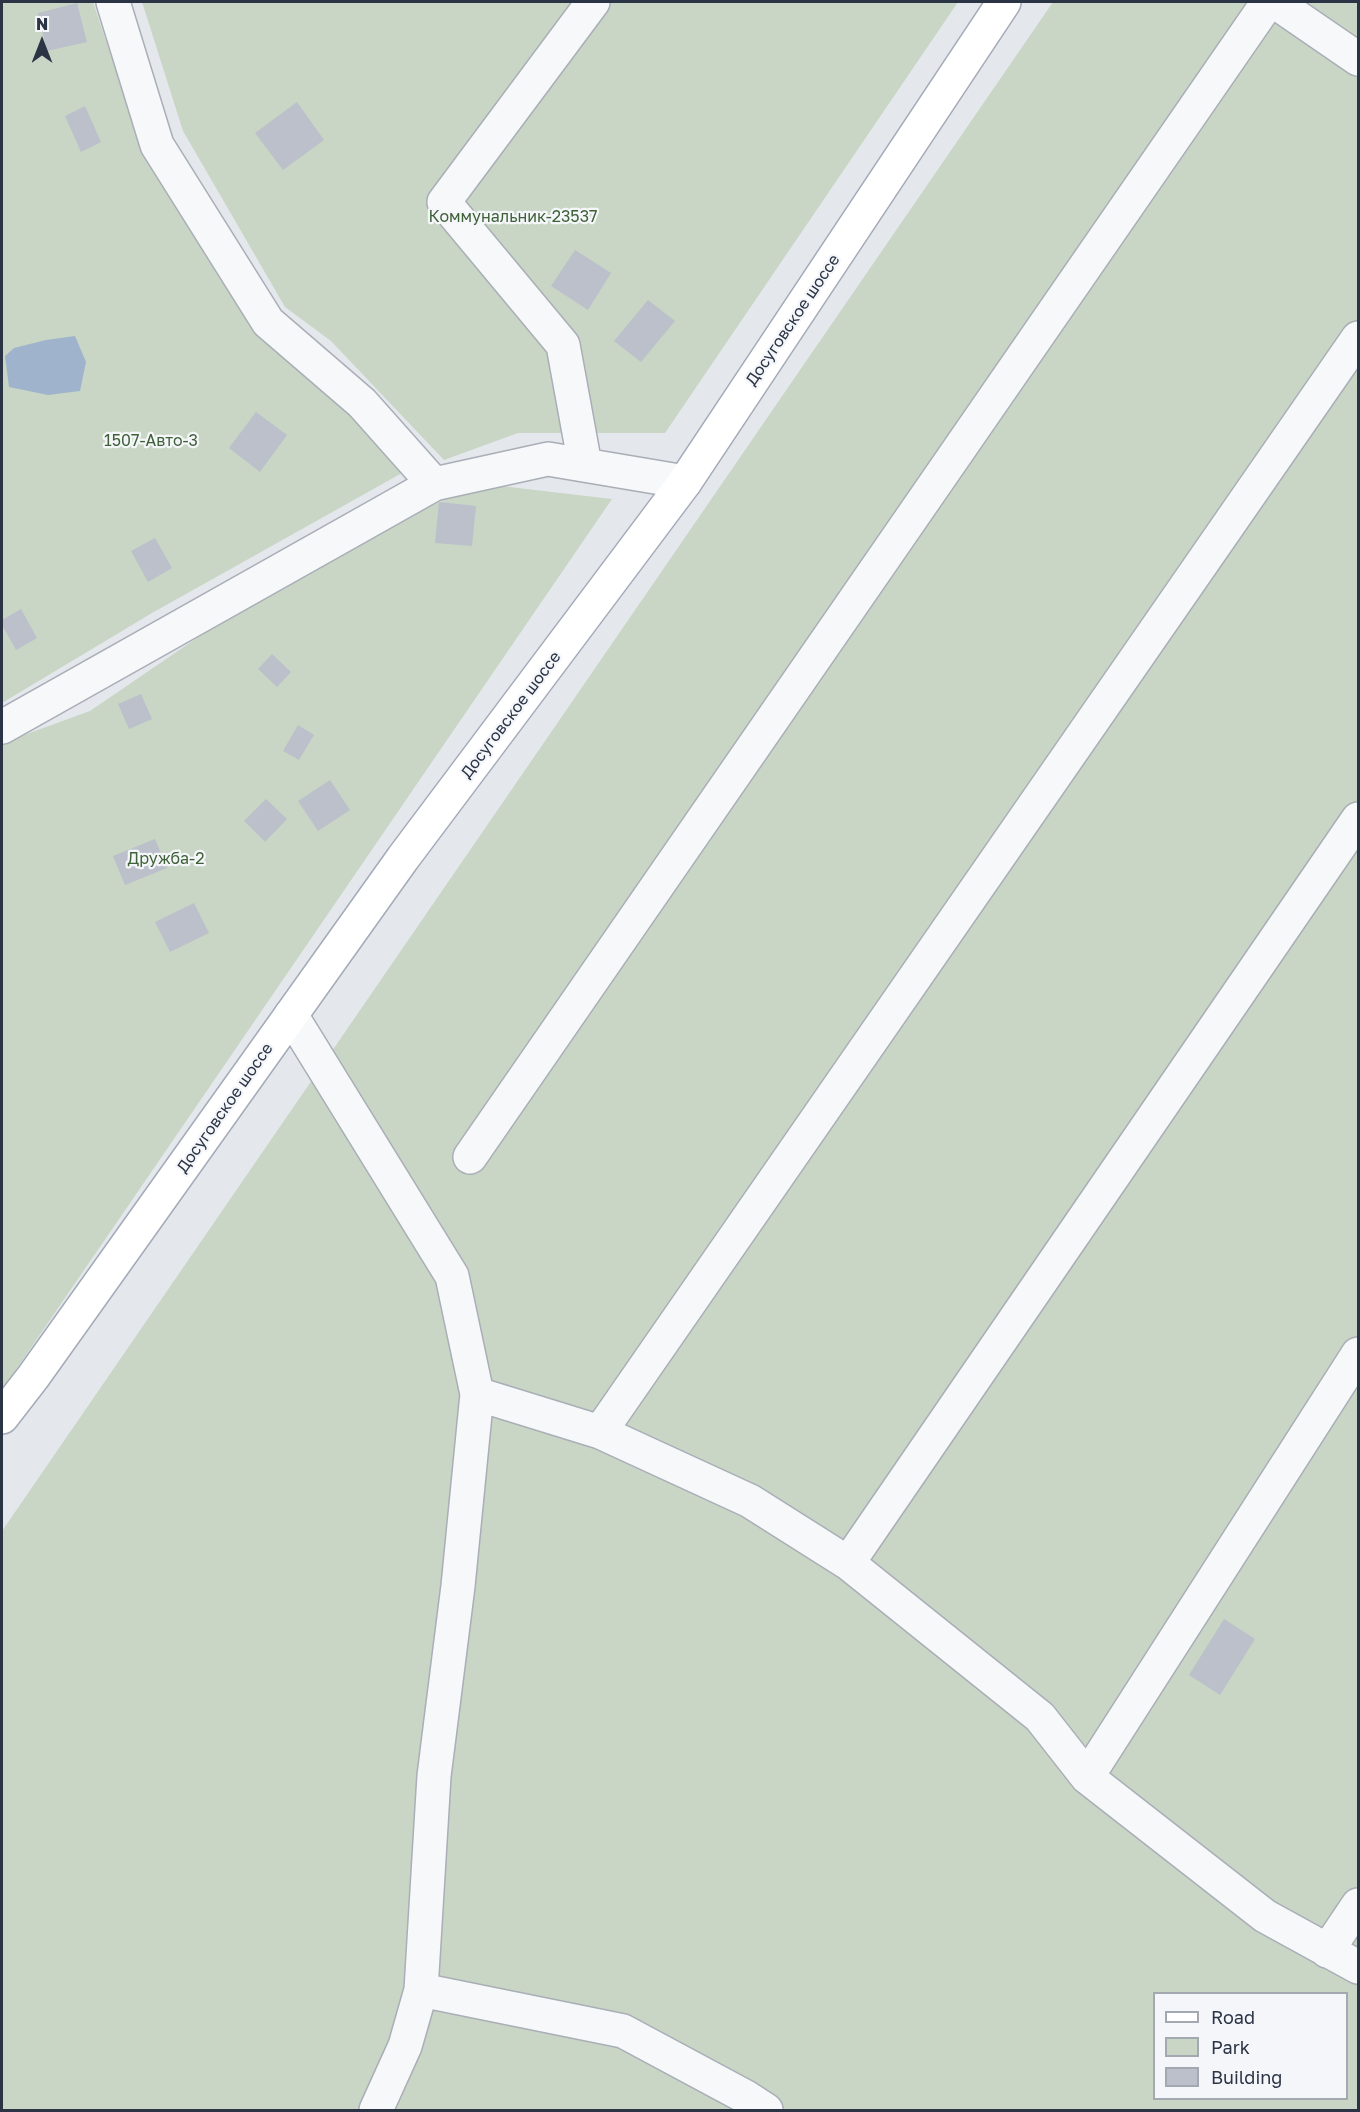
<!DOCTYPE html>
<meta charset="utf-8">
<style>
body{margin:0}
#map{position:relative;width:1360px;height:2112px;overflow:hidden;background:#e4e7ec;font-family:"Golos Text",sans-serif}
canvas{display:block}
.frame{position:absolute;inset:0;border:3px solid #2b3445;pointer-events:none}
.legend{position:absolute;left:1153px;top:1992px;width:195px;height:108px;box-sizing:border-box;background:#f4f6f9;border:2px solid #a4a8b1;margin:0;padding:8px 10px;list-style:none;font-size:18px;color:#2b3445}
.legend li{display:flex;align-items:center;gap:12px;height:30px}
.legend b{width:30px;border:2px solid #a4a8b1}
.north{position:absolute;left:12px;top:12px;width:60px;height:60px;-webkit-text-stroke:4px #f4f6f9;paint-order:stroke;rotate:0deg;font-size:16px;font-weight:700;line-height:24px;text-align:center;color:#2b3445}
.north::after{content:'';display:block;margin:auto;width:21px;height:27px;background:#2b3445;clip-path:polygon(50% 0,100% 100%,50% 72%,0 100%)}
</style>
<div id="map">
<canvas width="1360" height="2112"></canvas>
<div class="frame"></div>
<ul class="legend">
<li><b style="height:8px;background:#fff"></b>Road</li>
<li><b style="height:16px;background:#c9d6c5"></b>Park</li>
<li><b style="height:16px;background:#bbc0ca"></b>Building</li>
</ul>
<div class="north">N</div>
</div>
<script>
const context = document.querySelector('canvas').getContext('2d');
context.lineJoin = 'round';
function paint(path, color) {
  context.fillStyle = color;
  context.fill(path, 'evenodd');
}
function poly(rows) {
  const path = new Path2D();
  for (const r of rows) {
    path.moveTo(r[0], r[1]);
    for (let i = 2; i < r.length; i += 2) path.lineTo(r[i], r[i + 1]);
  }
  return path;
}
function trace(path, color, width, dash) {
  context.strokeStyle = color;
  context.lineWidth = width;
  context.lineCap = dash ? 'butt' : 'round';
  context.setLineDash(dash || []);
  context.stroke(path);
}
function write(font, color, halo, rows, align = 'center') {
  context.font = font + ' "Golos Text",sans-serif';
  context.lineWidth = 4.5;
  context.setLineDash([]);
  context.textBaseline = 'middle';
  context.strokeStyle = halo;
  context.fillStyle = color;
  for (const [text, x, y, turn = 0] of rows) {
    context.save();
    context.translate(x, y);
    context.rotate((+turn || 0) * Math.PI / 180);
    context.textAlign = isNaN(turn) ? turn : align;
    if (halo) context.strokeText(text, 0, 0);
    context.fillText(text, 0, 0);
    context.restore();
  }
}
paint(poly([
 [2,2,93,2,140,143,257,336,350,414,402,473,152,613,2,703],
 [142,2,958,2,665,433,518,433,444,460,331,341,285,307,183,131],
 [1053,2,1358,2,1358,2110,2,2110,2,1531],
 [1154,1994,1346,1994,1346,2098,1154,2098],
 [484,484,612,499,2,1390,2,743,90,711,333,545]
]), '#c9d6c5');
paint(poly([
 [75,336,86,362,80,391,48,395,9,387,5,356,14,348,46,340]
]), '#9fb4cc');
paint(poly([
 [77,3,87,42,47,51,38,13],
 [297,102,324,140,283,170,255,133],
 [85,106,101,142,81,152,65,116],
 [575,250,611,273,588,310,551,286],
 [648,300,675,321,641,362,614,341],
 [256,412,287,435,260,472,229,448],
 [439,502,476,506,472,546,435,543],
 [155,538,172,568,148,582,131,551],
 [21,609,37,638,16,650,2,625,2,620],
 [272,654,291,672,277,687,258,669],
 [141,694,152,719,129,729,118,704],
 [298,725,314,735,299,760,283,751],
 [330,780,350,810,318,831,298,801],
 [266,799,287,819,265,842,244,821],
 [155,839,167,868,125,885,113,856],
 [194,903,209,933,170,952,155,922],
 [1224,1619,1255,1639,1220,1695,1189,1675]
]), '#bbc0ca');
const minor = poly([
 [113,2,157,145,268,322,362,403,434,484],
 [1275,2,1358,59],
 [585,465,563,345,444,202,593,2],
 [2,727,434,484,548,459,685,482],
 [291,1015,452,1276,477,1394,458,1586,434,1776,421,1990,405,2046,376,2110],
 [470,1157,1268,2],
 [477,1394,600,1432,750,1501,848,1563,1040,1717,1087,1777,1265,1916,1358,1967],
 [600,1432,1358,338],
 [848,1563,1358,819],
 [1087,1777,1358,1354],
 [1327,1951,1358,1905],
 [421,1990,623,2031,746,2097,766,2110]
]);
const major = poly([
 [2,1417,33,1377,403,858,685,482,1004,2]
]);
trace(minor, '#a9aeb7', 36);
trace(major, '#a3abb8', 36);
trace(minor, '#f7f8fa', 33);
trace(major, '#fff', 33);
write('16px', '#3f6138', '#f4f6f9', [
 ["Коммунальник-23537",513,217],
 ["1507-Авто-3",151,441],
 ["Дружба-2",166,859]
]);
write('16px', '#2b3445', '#f4f6f9', [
 ["Досуговское шоссе",793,320,-56],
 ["Досуговское шоссе",511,715,-53],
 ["Досуговское шоссе",225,1108,-55]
]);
</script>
